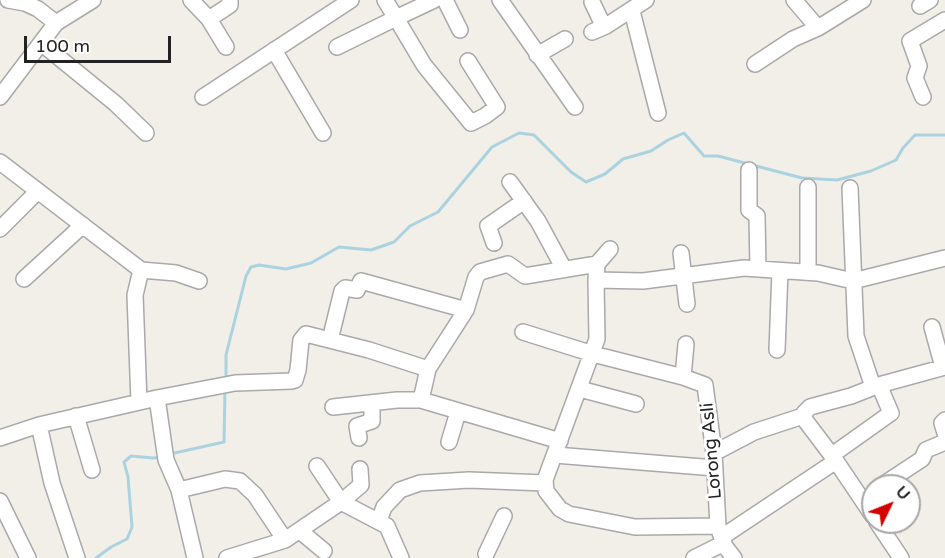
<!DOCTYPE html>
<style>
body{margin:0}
#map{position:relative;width:945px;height:558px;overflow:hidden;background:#f2efe9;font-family:"Varela Round",sans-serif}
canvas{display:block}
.north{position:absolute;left:861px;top:474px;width:60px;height:60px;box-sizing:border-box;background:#fff;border:2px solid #a7a7a7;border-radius:50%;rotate:47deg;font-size:16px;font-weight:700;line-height:24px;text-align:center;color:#222}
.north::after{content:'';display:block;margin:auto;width:21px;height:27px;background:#d40000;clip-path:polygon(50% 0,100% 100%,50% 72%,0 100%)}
.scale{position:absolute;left:24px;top:36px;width:147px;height:27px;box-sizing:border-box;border:3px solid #222;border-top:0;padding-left:8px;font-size:18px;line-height:21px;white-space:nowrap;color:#222;-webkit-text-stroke:4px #fff;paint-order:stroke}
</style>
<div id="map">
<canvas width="945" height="558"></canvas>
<div class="north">U</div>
<div class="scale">100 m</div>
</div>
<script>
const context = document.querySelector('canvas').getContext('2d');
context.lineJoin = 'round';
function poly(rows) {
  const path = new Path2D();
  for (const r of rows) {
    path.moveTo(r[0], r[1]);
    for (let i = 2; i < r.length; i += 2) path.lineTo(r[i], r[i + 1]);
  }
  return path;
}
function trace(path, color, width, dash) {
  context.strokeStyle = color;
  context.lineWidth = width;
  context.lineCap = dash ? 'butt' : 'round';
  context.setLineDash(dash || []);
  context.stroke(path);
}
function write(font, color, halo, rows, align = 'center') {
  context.font = font + ' "Varela Round",sans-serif';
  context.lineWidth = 6;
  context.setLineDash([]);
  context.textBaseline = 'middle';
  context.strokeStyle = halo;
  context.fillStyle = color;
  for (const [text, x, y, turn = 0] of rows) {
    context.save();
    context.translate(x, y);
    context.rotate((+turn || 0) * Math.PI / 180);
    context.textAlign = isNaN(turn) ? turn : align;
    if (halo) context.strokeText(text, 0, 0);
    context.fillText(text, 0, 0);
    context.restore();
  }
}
trace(poly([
 [226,380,226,355,246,276,251,267,259,265,286,269,311,263,339,247,371,250,394,242,410,226,438,212,492,147,519,133,534,135,571,172,586,182,605,174,623,159,651,151,668,140,684,133,704,156,718,156,802,178,837,180,871,171,896,160,903,148,915,135,945,135],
 [170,454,224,442,225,390],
 [96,558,111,547,127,539,132,527,128,477,124,462,131,456,153,458,161,457]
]), '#aad3df', 3);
const minor = poly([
 [8,0,25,3,38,9,56,23],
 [191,0,209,19],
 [385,0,396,18,434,0],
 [445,0,460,30],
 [500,0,575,107],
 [592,2,604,27],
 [920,6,930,0],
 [632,11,658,113],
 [818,28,863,0],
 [592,32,606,26,646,0],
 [41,43,116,104,146,133],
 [226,47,209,19,230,5,230,0],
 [337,47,396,18,424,65,471,123,485,116,497,107,468,61],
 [274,50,323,133],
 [537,55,565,39],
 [755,64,793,39,818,28,794,0],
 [0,97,56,23,93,0],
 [203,97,351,0],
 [923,97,915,78,919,66,910,41,945,20],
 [0,162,141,270,176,273,199,281],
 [749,170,749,210,757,216,758,269],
 [510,182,538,221,564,269],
 [808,187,808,272],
 [850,188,856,336,873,387],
 [0,229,38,191],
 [494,243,488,226,524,201],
 [681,253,687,304],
 [597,264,610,249],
 [24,279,83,225],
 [596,280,597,339,545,480,546,491,560,509,569,514,635,527,718,526],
 [932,327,943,367],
 [523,332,593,354,683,377,705,385,714,453,718,526,724,545,734,558],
 [330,340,342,291,345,288,357,290,361,281,466,310],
 [777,350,780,271],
 [683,377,686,344],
 [580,389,636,404],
 [139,402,135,295,141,270],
 [333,407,397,400,421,400],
 [76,416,92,470],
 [945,420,942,423,945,433],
 [39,425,52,483,77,558],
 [0,438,39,425,157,398],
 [359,438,357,426,372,421,372,403],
 [560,441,421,400,428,369,466,310,476,277,480,272,508,264,525,276,597,264,596,280,643,281,744,268,818,273,853,281,945,258],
 [449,442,458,412],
 [714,453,754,432,803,416],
 [555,455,715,468],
 [832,455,891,413,879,385],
 [317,466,341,502,361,485,360,469],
 [881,486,922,459,926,450,945,442],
 [179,490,225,479,240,481,255,495,285,540],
 [0,501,28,558],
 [873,516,836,461,805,420,804,413,810,407,851,396,879,385,945,367],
 [379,521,384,507,400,490,420,483,469,480,545,483],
 [877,522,901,558],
 [300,531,324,551],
 [722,537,836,461],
 [486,554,504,516],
 [195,558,179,490,166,460,157,398,235,383,292,381,295,380,298,370,301,340,306,334,369,350,428,369],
 [227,558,285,540,341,502,387,526,401,558],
 [694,558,724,543]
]);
trace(minor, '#a9a9a9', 18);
trace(minor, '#fff', 15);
write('18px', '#222', '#fff', [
 ["Lorong Asli",712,451,-95]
]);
</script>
